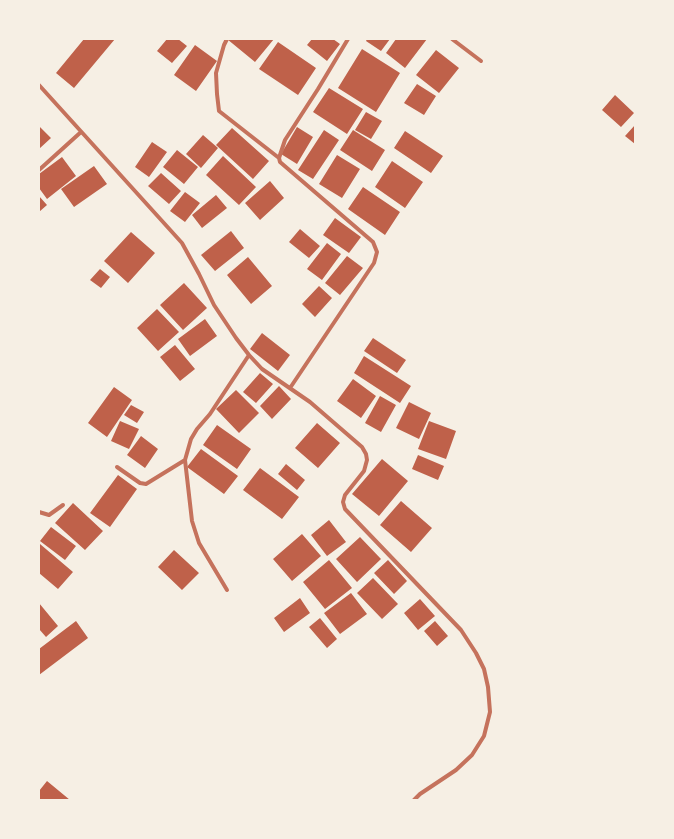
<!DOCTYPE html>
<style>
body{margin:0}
#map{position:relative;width:674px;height:839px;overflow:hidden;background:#f6efe4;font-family:"Zilla Slab",serif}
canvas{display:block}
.frame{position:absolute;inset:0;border:40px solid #f6efe4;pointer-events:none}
</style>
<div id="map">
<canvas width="674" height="839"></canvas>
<div class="frame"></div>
</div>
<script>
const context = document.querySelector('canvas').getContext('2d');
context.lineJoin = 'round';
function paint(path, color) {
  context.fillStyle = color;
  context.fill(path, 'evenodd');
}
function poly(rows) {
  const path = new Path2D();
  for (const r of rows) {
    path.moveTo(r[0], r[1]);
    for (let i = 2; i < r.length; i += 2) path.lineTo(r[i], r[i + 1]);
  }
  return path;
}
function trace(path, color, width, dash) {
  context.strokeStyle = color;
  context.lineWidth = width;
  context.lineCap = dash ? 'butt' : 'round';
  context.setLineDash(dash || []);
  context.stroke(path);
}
paint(poly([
 [84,39,115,39,74,88,56,73],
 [167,39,178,39,187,46,172,63,157,51],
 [227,39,274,39,255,62],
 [312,39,333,39,340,44,327,61,307,45],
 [367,39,390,39,381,51,366,41],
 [396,39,427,39,405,68,386,53],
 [278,42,316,68,298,95,259,69],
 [195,45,217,61,196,91,174,75],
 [362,49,400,73,376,112,338,88],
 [436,50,459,68,439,93,416,75],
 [417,84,436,96,424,115,404,103],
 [329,88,363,109,347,134,313,112],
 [615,95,634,113,621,127,602,110],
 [366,112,382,121,371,139,355,130],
 [635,125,635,144,625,136],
 [39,126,51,138,39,149],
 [297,127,313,137,297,164,281,154],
 [232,128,269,161,253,179,216,145],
 [324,130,339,140,313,179,298,170],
 [353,130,385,150,372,171,340,150],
 [405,131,443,156,431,173,394,148],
 [203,135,218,148,201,168,186,154],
 [152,142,167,152,149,177,135,167],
 [177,150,198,167,184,184,163,167],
 [337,155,360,169,342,198,319,184],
 [223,156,256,187,239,205,206,175],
 [62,157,76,176,47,199,39,188,39,174],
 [392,161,423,182,405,208,375,187],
 [94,166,107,184,74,207,61,189],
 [161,173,181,191,169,204,148,186],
 [270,181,284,198,260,220,245,203],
 [363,187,400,212,385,235,348,209],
 [185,192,200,203,185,222,170,211],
 [216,195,227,208,202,228,192,215],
 [39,196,47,205,39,212],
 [335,218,361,237,349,253,323,235],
 [300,229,320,246,309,258,289,242],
 [231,231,244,248,215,271,201,255],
 [131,232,155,253,128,283,104,261],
 [327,243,341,254,322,280,307,269],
 [347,256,363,268,340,295,325,283],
 [248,257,272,286,251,304,227,275],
 [100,269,110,277,101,288,90,280],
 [184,283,207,308,183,330,160,305],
 [319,286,332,298,315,317,302,304],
 [157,309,179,332,158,351,137,328],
 [205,319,217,336,190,356,178,339],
 [262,333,290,355,278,371,250,349],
 [373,338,406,360,397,373,364,351],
 [175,345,195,369,180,381,160,357],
 [364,356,411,386,400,403,354,373],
 [260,373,273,384,256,403,243,392],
 [353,379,376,396,361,418,337,401],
 [279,386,291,399,272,419,260,406],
 [114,387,132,400,107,437,88,423],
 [236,390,259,413,239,433,216,409],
 [380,396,396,405,381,432,365,423],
 [409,402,431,413,419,439,396,428],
 [131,405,144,412,137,423,124,415],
 [120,421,139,429,129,449,111,441],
 [429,421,456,431,446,459,418,449],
 [317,423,340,443,318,468,295,448],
 [217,425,251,449,237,469,203,445],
 [141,436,158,449,145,468,127,455],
 [201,449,238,476,224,494,187,467],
 [418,455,444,466,438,480,412,469],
 [382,459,408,481,379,516,352,494],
 [286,464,305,480,297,490,278,474],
 [260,468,299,497,282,519,243,490],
 [118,475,137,489,110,527,90,513],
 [401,501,432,528,411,552,380,525],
 [73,503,103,531,85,550,55,523],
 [329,520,346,542,327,556,311,535],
 [51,527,76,546,65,560,40,541],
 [302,534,321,556,292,581,273,559],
 [360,537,381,559,357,582,336,559],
 [40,544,73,572,58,589,39,573,39,545],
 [174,550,199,573,182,590,158,567],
 [329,560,352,588,325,609,303,582],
 [388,560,407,581,394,594,374,573],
 [373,578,398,604,382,619,357,593],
 [351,593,367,614,340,634,324,613],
 [300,598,310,613,284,632,274,618],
 [420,599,435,616,418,630,404,613],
 [39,603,58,626,46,637,39,629],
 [320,618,337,639,327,648,309,627],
 [76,621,88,638,39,675,39,649],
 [435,621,448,636,437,646,424,631],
 [47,781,70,800,39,800,39,791]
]), '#bf614a');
trace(poly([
 [227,39,224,45,216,73,217,94,219,111,279,158],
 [452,39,481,61],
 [39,85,182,243,199,274,214,305,236,338,249,355,262,369,310,402,362,447,366,454,367,460,364,471,345,495,343,502,345,509,461,630,476,653,484,669,488,687,490,712,484,736,472,755,456,770,420,794,414,800],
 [39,170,81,132],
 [290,388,374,263,377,252,373,242,280,162,279,158,285,140,318,89,348,39],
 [117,467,140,483,146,484,185,460],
 [39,512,49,515,63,505],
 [227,590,199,543,192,521,185,460,191,439,197,429,210,414,249,355]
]), '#c5725c', 4);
</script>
